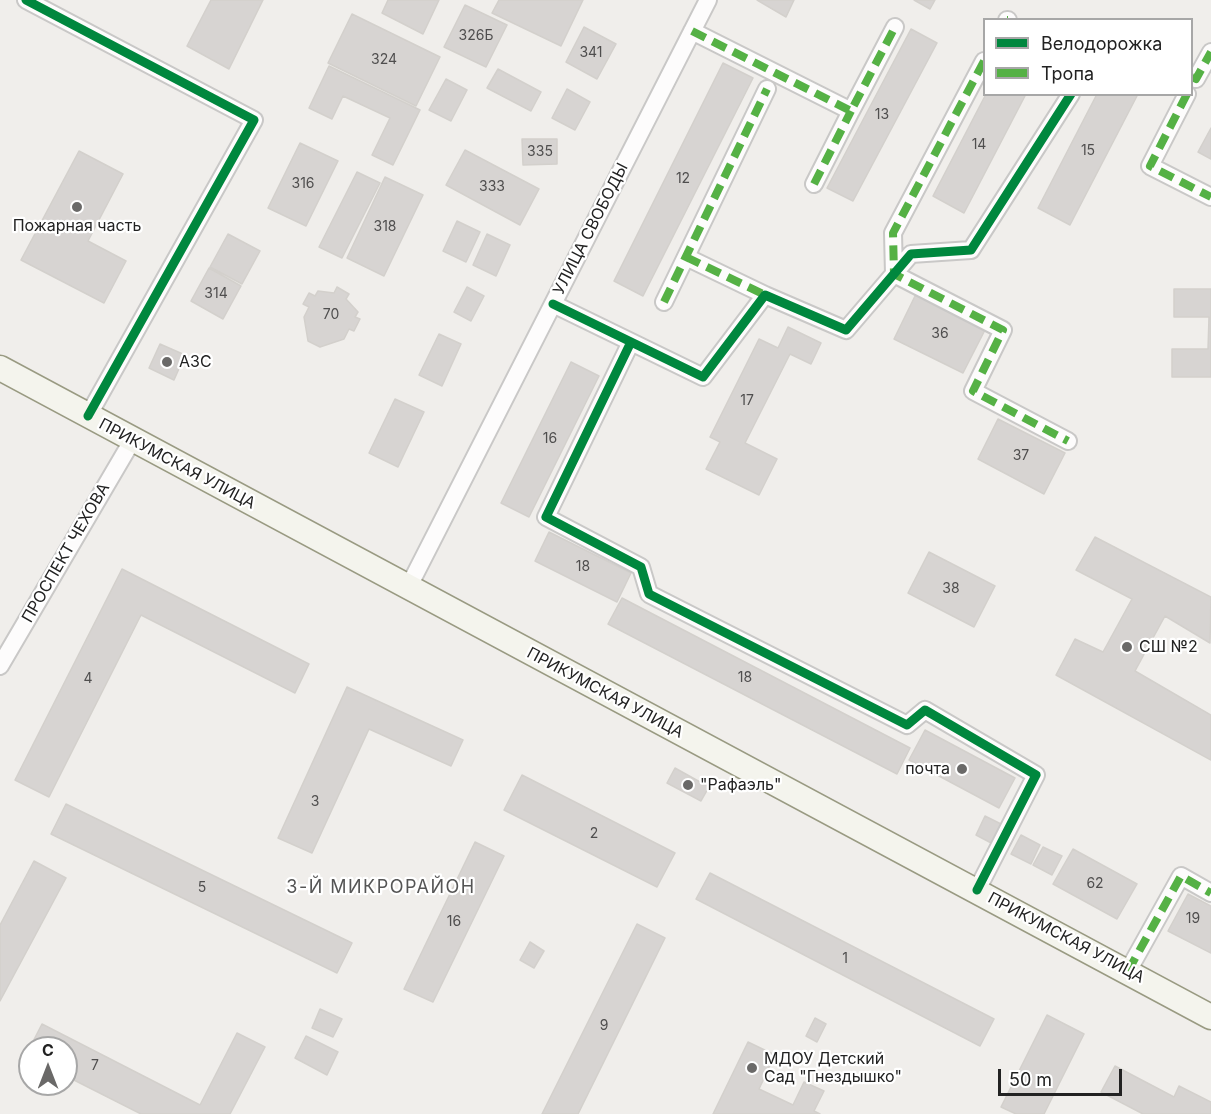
<!DOCTYPE html>
<meta charset="utf-8">
<style>
body{margin:0}
#map{position:relative;width:1211px;height:1114px;overflow:hidden;background:#f0eeeb;font-family:Inter,sans-serif}
canvas{display:block}
.legend{position:absolute;left:983px;top:18px;width:210px;height:78px;box-sizing:border-box;background:#fff;border:2px solid #a7a7a7;margin:0;padding:8px 10px;list-style:none;font-size:18px;color:#222}
.legend li{display:flex;align-items:center;gap:12px;height:30px}
.legend b{width:30px;border:2px solid #a7a7a7}
.north{position:absolute;left:18px;top:1036px;width:60px;height:60px;box-sizing:border-box;background:#fff;border:2px solid #a7a7a7;border-radius:50%;rotate:0deg;font-size:16px;font-weight:700;line-height:24px;text-align:center;color:#222}
.north::after{content:'';display:block;margin:auto;width:21px;height:27px;background:#6a6968;clip-path:polygon(50% 0,100% 100%,50% 72%,0 100%)}
.scale{position:absolute;left:998px;top:1069px;width:124px;height:27px;box-sizing:border-box;border:3px solid #222;border-top:0;padding-left:8px;font-size:18px;line-height:21px;white-space:nowrap;color:#222;-webkit-text-stroke:4px #fff;paint-order:stroke}
</style>
<div id="map">
<canvas width="1211" height="1114"></canvas>
<ul class="legend">
<li><b style="height:8px;background:#00873e"></b>Велодорожка</li>
<li><b style="height:8px;background:#55b145"></b>Тропа</li>
</ul>
<div class="north">С</div>
<div class="scale">50 m</div>
</div>
<script>
const context = document.querySelector('canvas').getContext('2d');
context.lineJoin = 'round';
function paint(path, color) {
  context.fillStyle = color;
  context.fill(path, 'evenodd');
}
function poly(rows) {
  const path = new Path2D();
  for (const r of rows) {
    path.moveTo(r[0], r[1]);
    for (let i = 2; i < r.length; i += 2) path.lineTo(r[i], r[i + 1]);
  }
  return path;
}
function trace(path, color, width, dash) {
  context.strokeStyle = color;
  context.lineWidth = width;
  context.lineCap = dash ? 'butt' : 'round';
  context.setLineDash(dash || []);
  context.stroke(path);
}
function write(font, color, halo, rows, align = 'center') {
  context.font = font + ' Inter,sans-serif';
  context.lineWidth = 4.5;
  context.setLineDash([]);
  context.textBaseline = 'middle';
  context.strokeStyle = halo;
  context.fillStyle = color;
  for (const [text, x, y, turn = 0] of rows) {
    context.save();
    context.translate(x, y);
    context.rotate((+turn || 0) * Math.PI / 180);
    context.textAlign = isNaN(turn) ? turn : align;
    if (halo) context.strokeText(text, 0, 0);
    context.fillText(text, 0, 0);
    context.restore();
  }
}
const building = poly([
 [211,0,263,0,229,69,187,46,211,0],
 [388,0,439,0,423,34,382,13,388,0],
 [499,0,583,0,561,46,492,13,499,0],
 [757,0,794,0,786,17,757,0],
 [914,0,935,0,930,9,914,0],
 [465,5,507,25,486,67,444,47,465,5],
 [352,14,440,57,416,106,328,63,352,14],
 [584,27,616,44,597,79,566,62,584,27],
 [911,29,937,43,853,201,827,188,911,29],
 [723,63,753,78,643,296,614,281,723,63],
 [329,66,420,110,393,165,372,155,390,118,343,96,332,119,309,108,329,66],
 [498,69,541,92,531,111,487,88,498,69],
 [446,79,467,90,451,121,429,110,446,79],
 [567,89,590,102,575,130,552,118,567,89],
 [986,94,1026,94,964,213,933,196,986,94],
 [1097,94,1138,94,1070,225,1038,208,1097,94],
 [1211,128,1211,159,1198,152,1211,128],
 [522,139,557,139,557,164,523,165,522,139],
 [300,143,338,161,306,226,268,208,300,143],
 [465,150,539,189,520,225,446,185,465,150],
 [79,151,123,174,88,241,126,261,104,303,21,260,79,151],
 [357,172,380,183,342,258,319,247,357,172],
 [385,177,423,195,384,276,347,258,385,177],
 [457,221,480,232,466,262,443,251,457,221],
 [228,234,260,251,242,284,210,267,228,234],
 [487,234,510,245,496,276,473,265,487,234],
 [209,268,241,286,223,319,191,301,209,268],
 [337,287,349,294,346,299,358,312,355,317,360,319,354,331,349,329,344,339,320,347,308,341,304,317,309,307,303,304,309,293,315,296,318,291,334,293,337,287],
 [467,287,484,296,471,321,454,312,467,287],
 [1174,289,1211,289,1211,377,1172,377,1172,349,1208,349,1209,317,1174,317,1174,289],
 [916,294,986,328,963,373,894,339,916,294],
 [788,327,821,343,811,364,790,354,745,443,777,459,759,495,706,469,720,442,710,437,759,339,778,348,788,327],
 [439,334,461,344,442,386,419,375,439,334],
 [160,344,185,355,174,380,149,368,160,344],
 [571,362,599,376,529,517,501,503,571,362],
 [395,399,424,412,398,467,369,453,395,399],
 [998,419,1065,453,1044,494,978,459,998,419],
 [549,532,631,573,617,602,535,561,549,532],
 [1095,537,1211,597,1210,643,1165,616,1135,671,1211,715,1211,760,1056,675,1075,639,1103,652,1132,599,1076,570,1095,537],
 [929,552,995,586,974,627,908,593,929,552],
 [122,569,309,664,295,693,141,615,49,797,15,780,122,569],
 [622,598,910,748,897,774,608,624,622,598],
 [347,687,463,740,451,766,369,729,312,853,278,838,347,687],
 [925,730,1015,778,999,808,909,760,925,730],
 [675,768,709,787,701,801,667,783,675,768],
 [522,775,675,853,657,887,504,810,522,775],
 [66,804,352,943,337,973,51,834,66,804],
 [985,816,1005,826,995,845,976,835,985,816],
 [1021,835,1040,845,1031,864,1011,854,1021,835],
 [475,842,504,856,433,1002,404,989,475,842],
 [1043,847,1062,856,1052,875,1033,865,1043,847],
 [1073,849,1137,884,1117,919,1053,884,1073,849],
 [34,861,66,878,0,1001,0,925,34,861],
 [710,873,994,1019,980,1046,696,899,710,873],
 [1188,894,1211,906,1211,953,1168,931,1188,894],
 [637,924,665,938,578,1114,542,1114,637,924],
 [530,942,544,951,534,968,520,960,530,942],
 [320,1009,342,1019,333,1037,312,1028,320,1009],
 [1047,1015,1084,1034,1044,1114,1016,1114,1001,1107,1047,1015],
 [815,1018,826,1024,817,1042,806,1036,815,1018],
 [42,1024,200,1105,237,1033,265,1047,230,1114,141,1114,66,1076,66,1048,30,1048,30,1057,26,1055,42,1024],
 [306,1036,338,1052,327,1075,295,1058,306,1036],
 [748,1042,775,1055,759,1089,793,1105,804,1082,824,1091,814,1111,820,1114,713,1114,748,1042],
 [1115,1066,1174,1097,1179,1086,1211,1102,1211,1114,1143,1114,1101,1092,1115,1066]
]);
paint(building, '#d7d4d2');
trace(building, '#d3d0cc', 1.5);
const street = poly([
 [26,0,254,120,88,416],
 [1007,20,1008,20],
 [692,31,851,111,895,27],
 [984,61,893,233,894,274,1003,330,973,391,1068,441],
 [1192,77,1196,79,1211,52],
 [1187,94,1150,166,1211,197],
 [814,184,851,111],
 [686,257,765,295],
 [664,302,767,89],
 [553,304,703,377,765,295,846,330,911,254,971,250,1071,94],
 [631,342,546,517,641,567,649,594,907,725,925,710,1036,775,977,890],
 [409,586,708,0],
 [0,666,132,441],
 [1128,971,1181,876,1211,893]
]);
const secondary = poly([
 [0,368,1211,1017]
]);
trace(street, '#c9c8c7', 20);
trace(secondary, '#999a82', 27);
trace(street, '#fdfcfc', 16);
trace(secondary, '#f4f4ed', 24);
trace(poly([
 [1007,20,1008,20],
 [692,31,851,111,895,27],
 [984,61,893,233,894,274,1003,330,973,391,1068,441],
 [1192,77,1196,79,1211,52],
 [1187,94,1150,166,1211,197],
 [814,184,851,111],
 [686,257,765,295],
 [664,302,767,89],
 [1128,971,1181,876,1211,893]
]), '#55b145', 8, [15, 8]);
trace(poly([
 [26,0,254,120,88,416],
 [553,304,703,377,765,295,846,330,911,254,971,250,1071,94],
 [631,342,546,517,641,567,649,594,907,725,925,710,1036,775,977,890]
]), '#00873e', 9);
for (const [x, y, r, color] of [
 [77,207,6,"#6a6968"],
 [167,362,6,"#6a6968"],
 [1127,647,6,"#6a6968"],
 [962,769,6,"#6a6968"],
 [688,785,6,"#6a6968"],
 [752,1068,6,"#6a6968"]
]) {
  const dot = new Path2D();
  dot.arc(x, y, r, 0, 2 * Math.PI);
  context.fillStyle = color;
  context.fill(dot);
  trace(dot, '#fff', 2);
}
write('14px', '#4f4e4e', null, [
 ["326Б",476,36],
 ["341",591,53],
 ["324",384,60],
 ["13",882,115],
 ["14",979,145],
 ["15",1088,151],
 ["335",540,152],
 ["12",683,179],
 ["316",303,184],
 ["333",492,187],
 ["318",385,227],
 ["314",216,294],
 ["70",331,315],
 ["36",940,334],
 ["17",747,401],
 ["16",550,439],
 ["37",1021,456],
 ["18",583,567],
 ["38",951,589],
 ["18",745,678],
 ["4",88,679],
 ["3",315,802],
 ["2",594,834],
 ["62",1095,884],
 ["5",202,888],
 ["19",1193,919],
 ["16",454,922],
 ["1",845,959],
 ["9",604,1026],
 ["7",95,1066]
]);
write('16px', '#222', '#fff', [
 ["Пожарная часть",77,226,"center"],
 ["АЗС",179,362],
 ["СШ №2",1139,647],
 ["почта",950,769,"right"],
 ["\"Рафаэль\"",700,785],
 ["МДОУ Детский",764,1059],
 ["Сад \"Гнездышко\"",764,1077]
], 'left');
write('16px', '#222', '#fff', [
 ["УЛИЦА СВОБОДЫ",591,229,-63],
 ["ПРИКУМСКАЯ УЛИЦА",177,464,28],
 ["ПРОСПЕКТ ЧЕХОВА",66,553,-60],
 ["ПРИКУМСКАЯ УЛИЦА",605,693,28],
 ["ПРИКУМСКАЯ УЛИЦА",1066,938,28]
]);
context.letterSpacing = '1.5px';
write('18px', '#555', '#fff', [
 ["3-Й МИКРОРАЙОН",381,888]
]);
context.letterSpacing = '0px';
</script>
